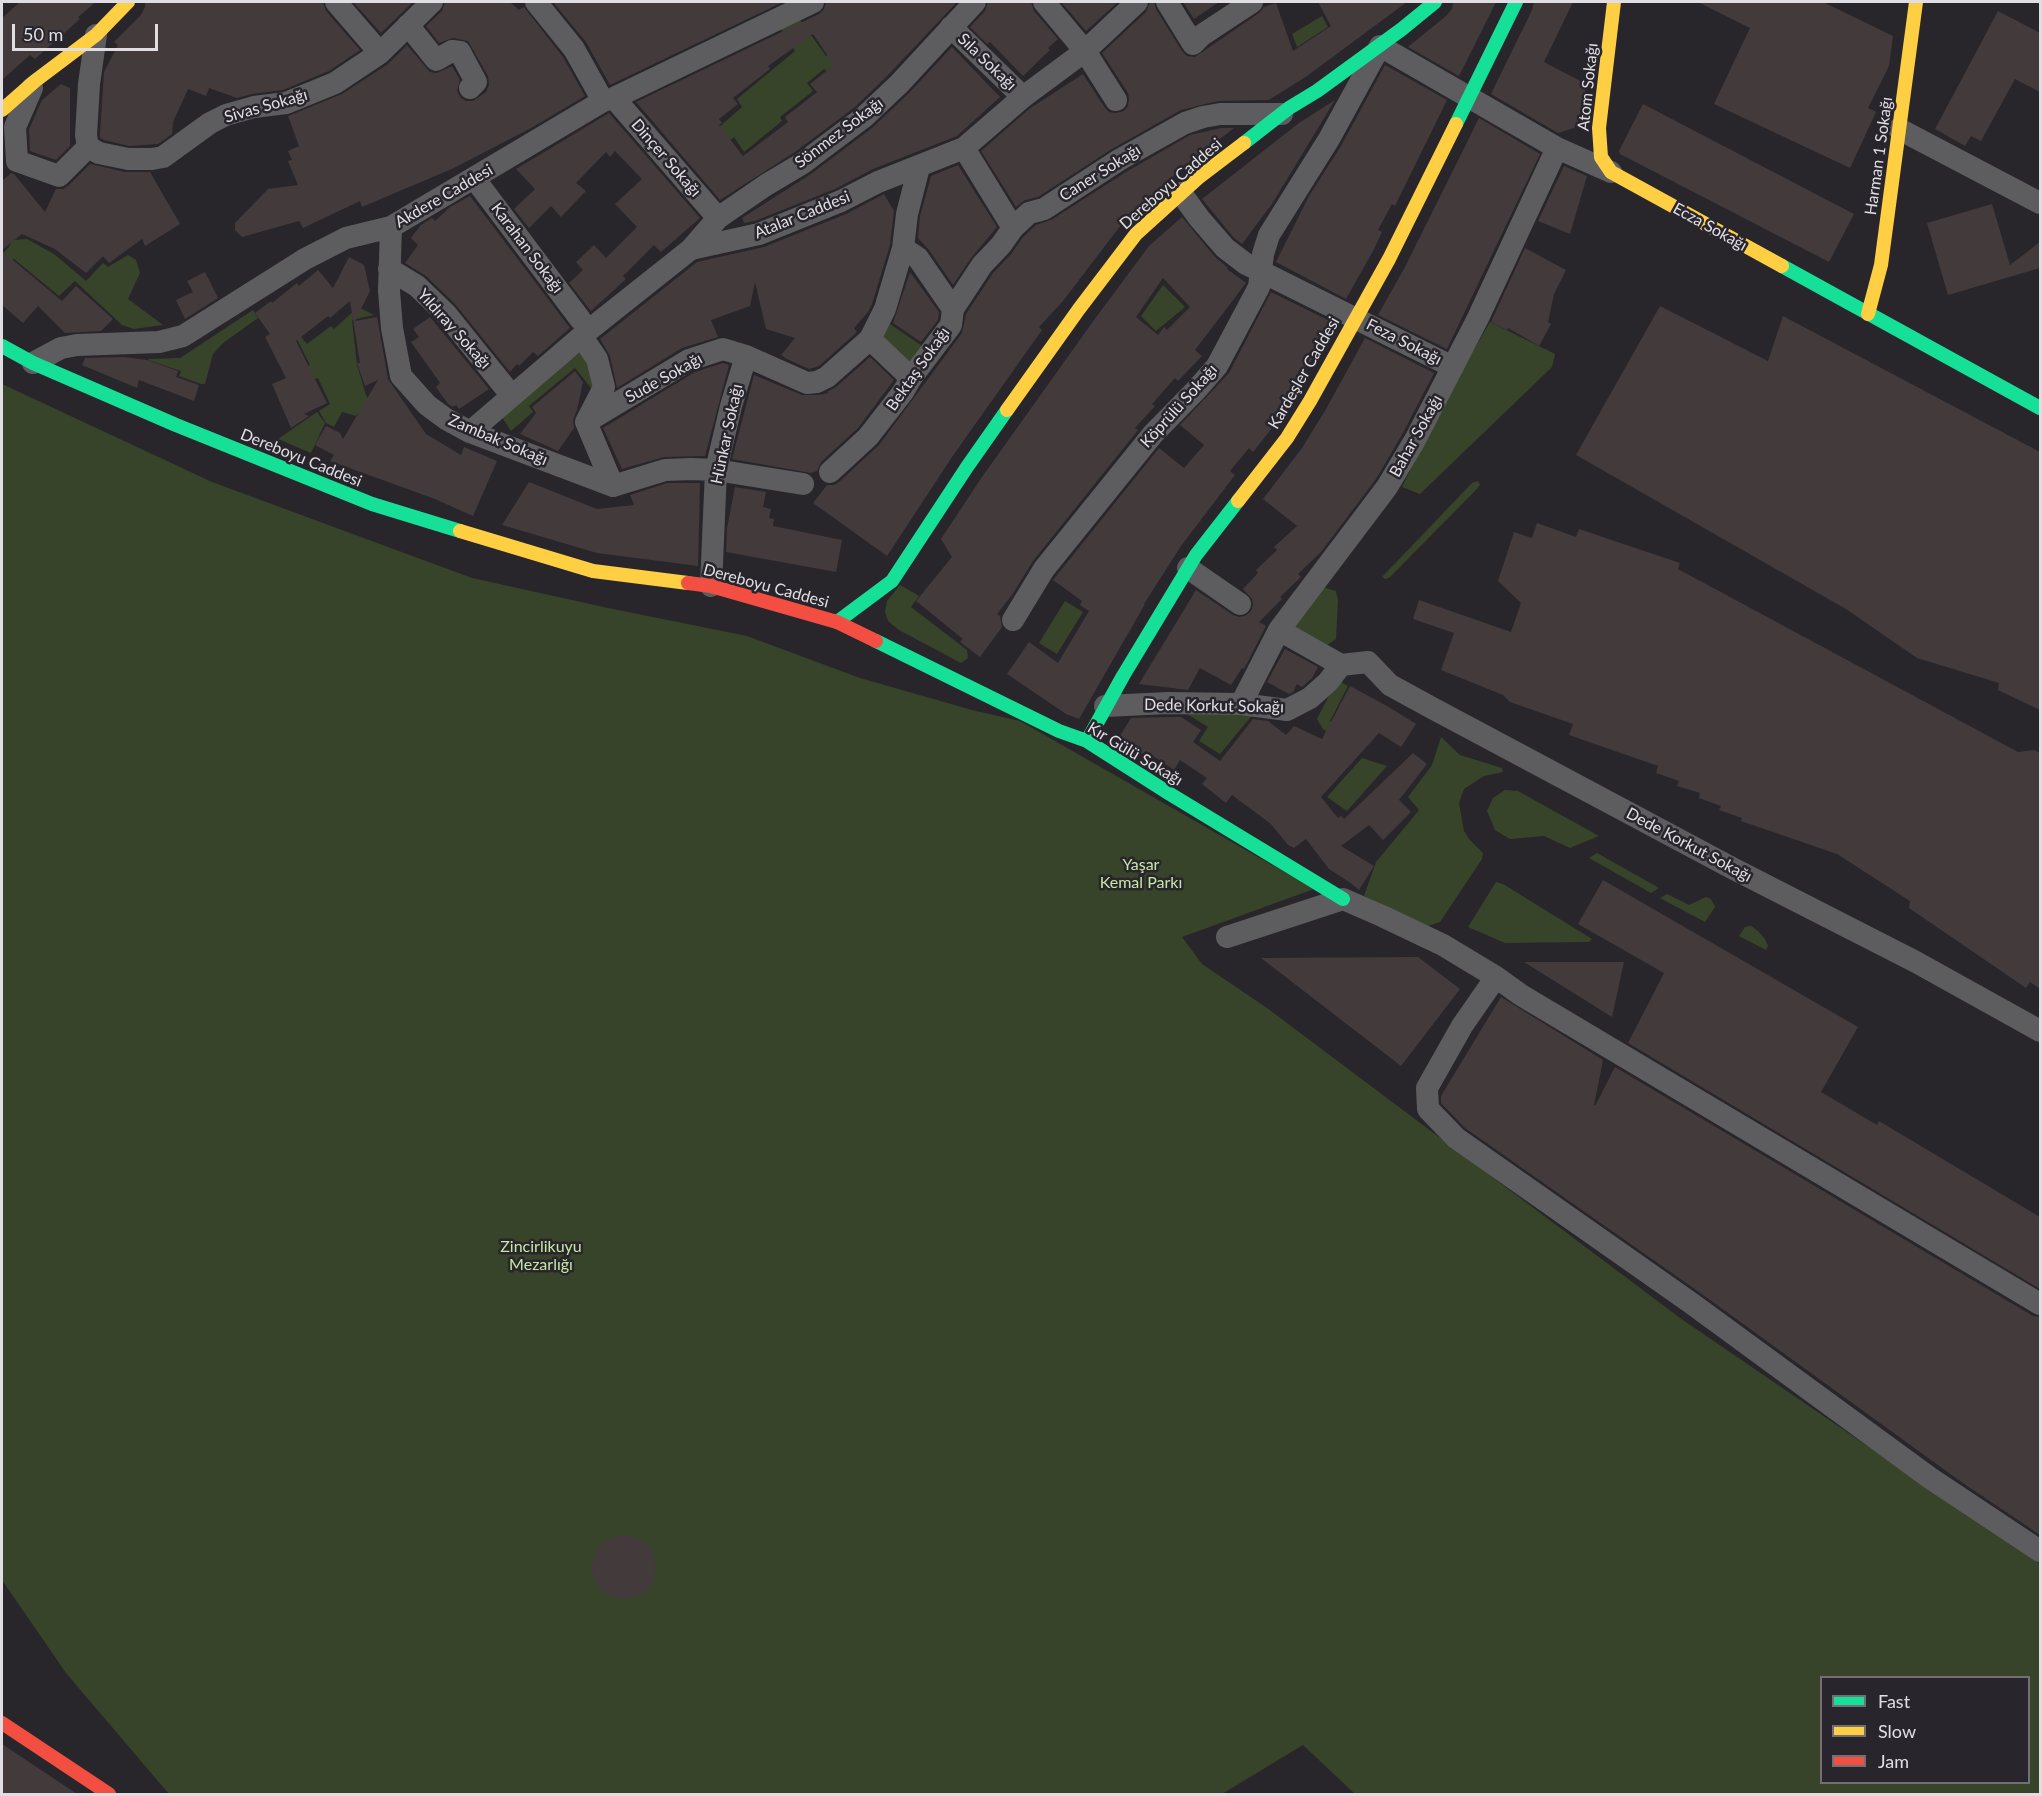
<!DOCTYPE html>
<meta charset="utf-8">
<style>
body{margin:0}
#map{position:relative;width:2042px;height:1796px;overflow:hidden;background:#28262b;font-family:Lato,sans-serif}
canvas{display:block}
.frame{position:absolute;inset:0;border:3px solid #e0dee2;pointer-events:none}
.legend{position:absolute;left:1820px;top:1676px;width:210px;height:108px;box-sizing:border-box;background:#28252c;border:2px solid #726f75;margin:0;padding:8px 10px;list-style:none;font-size:18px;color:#e0dee2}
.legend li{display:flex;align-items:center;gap:12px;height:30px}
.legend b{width:30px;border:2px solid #726f75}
.scale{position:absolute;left:12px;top:24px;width:146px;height:27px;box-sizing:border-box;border:3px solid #e0dee2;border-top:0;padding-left:8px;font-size:18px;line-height:21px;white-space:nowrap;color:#e0dee2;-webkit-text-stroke:4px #28252c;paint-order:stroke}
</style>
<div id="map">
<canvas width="2042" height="1796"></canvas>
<div class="frame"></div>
<ul class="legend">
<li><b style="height:8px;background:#16e098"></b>Fast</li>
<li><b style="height:8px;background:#ffcf43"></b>Slow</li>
<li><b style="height:8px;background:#f24e42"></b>Jam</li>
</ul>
<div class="scale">50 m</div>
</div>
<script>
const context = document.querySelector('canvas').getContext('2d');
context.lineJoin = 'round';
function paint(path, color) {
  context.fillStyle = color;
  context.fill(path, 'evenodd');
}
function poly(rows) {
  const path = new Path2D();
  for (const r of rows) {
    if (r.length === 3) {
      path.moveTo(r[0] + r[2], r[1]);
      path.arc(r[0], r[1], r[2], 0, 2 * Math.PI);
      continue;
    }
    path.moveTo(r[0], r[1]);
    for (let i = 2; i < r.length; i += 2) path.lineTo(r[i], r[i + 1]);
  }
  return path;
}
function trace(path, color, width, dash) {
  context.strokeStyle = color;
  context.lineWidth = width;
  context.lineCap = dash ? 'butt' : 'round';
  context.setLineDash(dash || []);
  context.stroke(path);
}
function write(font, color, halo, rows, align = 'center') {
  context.font = font + ' Lato,sans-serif';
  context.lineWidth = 5;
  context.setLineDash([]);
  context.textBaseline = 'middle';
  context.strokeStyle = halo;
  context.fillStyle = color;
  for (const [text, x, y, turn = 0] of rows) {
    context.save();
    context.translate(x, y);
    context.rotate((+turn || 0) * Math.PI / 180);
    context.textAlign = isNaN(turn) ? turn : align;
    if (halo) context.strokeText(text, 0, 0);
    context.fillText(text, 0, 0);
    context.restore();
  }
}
paint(poly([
 [1322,16,1328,27,1297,47,1292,34],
 [798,17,826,56,842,46,851,57,829,73,824,69,807,83,813,91,780,117,782,121,744,152,734,137,711,155,702,142,742,107,737,99,795,51,779,26],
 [27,239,54,254,86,281,103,263,108,267,128,255,136,260,140,273,128,299,163,325,134,329,122,325,75,281,59,296,14,259,3,267,2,264,2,254,9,247,12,240],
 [1163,285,1185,307,1156,331,1141,316],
 [358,307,374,315,352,320,357,365,366,395,385,427,383,428,358,413,356,416,342,412,334,427,326,423,319,411,330,404,318,378,309,381,304,369,310,365,294,333,296,331,307,344,331,326,334,329],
 [253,310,258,318,223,343,213,354,205,384,201,384,179,376,181,371,148,360,149,359,180,358],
 [1490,322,1555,354,1552,367,1420,494,1402,487,1444,401],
 [890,324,928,350,912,371,880,341],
 [582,351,596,384,591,388,575,368,529,406,533,412,511,431,500,414],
 [2,384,212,482,472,578,608,608,747,636,860,678,972,710,1020,721,1314,889,1182,937,1202,964,1267,1008,1680,1318,2040,1564,2040,1794,1355,1794,1303,1745,1222,1794,169,1794,66,1673,2,1580],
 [1822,1678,2028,1678,2028,1782,1822,1782],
 [317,412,325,423,311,453,278,439],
 [1478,481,1480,485,1474,492,1390,577,1386,579,1382,577,1472,483],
 [900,585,919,596,911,607,967,650,968,658,961,663,899,630,888,621,885,612,887,601],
 [1322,587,1336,591,1338,600,1336,639,1326,646,1290,626],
 [1065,601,1083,612,1057,654,1039,643],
 [1337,680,1348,686,1330,721,1348,738,1345,743,1323,729,1317,719],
 [1182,711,1254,713,1220,754,1199,741,1208,727],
 [1441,737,1460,755,1502,768,1503,772,1484,776,1464,789,1459,803,1464,831,1469,839,1483,853,1482,859,1440,922,1425,927,1364,896,1376,862,1419,810,1408,797,1432,765],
 [1362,758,1387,766,1347,811,1327,797],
 [1505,790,1518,791,1599,836,1570,848,1544,836,1510,839,1495,830,1487,811,1493,798],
 [1597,853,1659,888,1651,893,1589,858],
 [1496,882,1503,884,1592,939,1589,942,1505,943,1468,927],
 [1667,894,1689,905,1706,897,1711,899,1715,907,1705,922,1660,898],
 [1751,926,1758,931,1765,939,1768,946,1766,950,1739,936,1745,927]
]), '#374429');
paint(poly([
 [20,2,96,2,78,17,80,19,35,59,30,55,2,80,2,18],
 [145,2,323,2,326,11,360,50,329,71,283,90,252,94,237,98,209,88,206,96,188,89,173,122,172,134,158,144,129,146,104,140,100,138,100,134,104,72,118,45,114,42,141,15,145,7],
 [353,2,413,2,381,33],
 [445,2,510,2,519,10,524,7,563,57,585,96,533,127,454,168,362,207,360,201,303,228,299,221,242,237,235,230,235,223,268,189,298,185,288,161,292,160,288,151,299,146,288,116,342,94,388,64,407,45,430,72,437,73,452,66,460,80,457,91,461,98,466,101,473,101,486,92,489,85,488,76,468,41,453,38,439,43,426,26,442,11],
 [553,2,783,2,610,85,586,42],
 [826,2,957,2,889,74,855,107,795,152,720,200,636,102,819,14,824,9],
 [813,34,834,65,810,84,817,92,785,117,788,122,743,156,719,125,722,123,719,119,738,104,733,98,770,69,768,66],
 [988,2,1031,2,1034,11,1058,39,1048,48,1050,50,1023,76,990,42,987,44,970,27,985,11],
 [1061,2,1118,2,1086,31],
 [1150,2,1154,2,1156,9,1182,51,1187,56,1195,57,1259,13,1264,7,1276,3,1293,51,1331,26,1318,2,1407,2,1307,76,1269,100,1218,101,1181,110,1112,149,1038,197,1025,200,1016,207,981,151,1029,109,1083,74,1105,108,1109,112,1116,113,1124,111,1128,106,1129,99,1128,93,1102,53,1146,12],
 [1183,2,1219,2,1194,19],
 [1453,2,1496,2,1459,76,1408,47,1446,16,1452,9],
 [1534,2,1573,2,1544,62,1586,84,1583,111,1574,128,1558,133,1491,94,1532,10],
 [1698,2,1823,2,1893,36,1889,66,1868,108,1876,112,1850,168,1714,104,1750,28],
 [1998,11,2040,33,2040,92,2015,79,1981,141,1971,136,1965,146,1935,129],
 [952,47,1000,97,957,136,873,169,835,189,755,221,744,223,742,218,811,174,872,128,908,94],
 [1385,65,1447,100,1395,206,1392,204,1378,230,1382,232,1373,251,1346,299,1276,262,1309,196,1341,146],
 [61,84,70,88,70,146,56,160,30,151,29,129,42,100],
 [1335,100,1272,204,1242,244,1234,238,1202,199,1299,123],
 [1643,104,1854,214,1829,262,1620,154,1619,151],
 [609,113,700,218,661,252,654,245,623,276,626,279,591,311,569,283,583,270,576,262,594,245,606,258,637,227,615,204,642,179,615,151,610,157,606,152,576,183,586,191,561,217,551,206,529,228,514,209,535,189,516,169],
 [1479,118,1540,154,1447,349,1378,315,1405,267],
 [1221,128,1234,128,1186,165,1124,221,1063,301,1039,327,1042,330,952,457,887,556,813,503,827,485,834,485,839,482,879,445,962,333,966,314,993,273,1011,254,1023,237,1036,225,1051,220,1126,172,1190,135],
 [90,164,125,172,150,172,180,224,145,246,142,239,109,263,103,256,86,273,55,249,22,234,2,250,2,181,11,173,14,174,45,212,56,189,63,189,68,186],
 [958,165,997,227,971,258,953,285,929,250,918,238,920,216,931,176],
 [1564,166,1587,176,1570,234,1538,221],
 [884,194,894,211,890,245,872,304,868,312,854,328,857,332,819,366,809,369,787,359,781,355,795,338,766,329,755,282,750,306,711,320,718,337,682,348,617,388,610,356,600,339,697,262,764,247,846,214],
 [470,196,570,328,538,356,533,352,519,366,517,364,510,372,455,304,426,276,405,263,418,245,411,238,421,225,432,218,435,221,450,207],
 [1992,204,2010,265,2040,242,2040,268,1948,295,1927,223],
 [1182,217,1215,257,1228,268,1227,269,1246,283,1195,350,1202,356,1178,381,1175,378,1152,404,1155,406,1135,428,1138,430,1033,561,1012,595,997,614,1000,616,1002,627,980,657,960,642,963,639,916,601,952,557,941,539,982,477,1094,320,1149,246],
 [1163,278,1190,307,1167,330,1164,327,1158,335,1136,317],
 [1525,248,1566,270,1554,294,1548,322,1551,324,1539,346,1508,328,1507,330,1491,322],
 [2,251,62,301,76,286,113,319,101,331,65,333,38,306,23,323,2,305],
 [349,257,364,265,370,291,355,321,377,317,388,379,426,434,461,455,464,447,497,461,473,516,435,499,330,461,334,455,315,445,326,426,340,433,343,439,378,380,365,386,357,363,360,363,350,301,330,318,328,316,296,341,327,403,304,414,309,416,291,428,272,384,286,378,265,337,270,334,255,313,271,301,272,303,297,283,299,286,318,270,333,288],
 [205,272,218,298,185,319,176,300,193,292,187,281],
 [910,272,939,312,938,320,921,342,893,323],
 [1271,292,1332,322,1294,392,1272,428,1253,452,1249,448,1230,471,1235,475,1181,546,1144,604,1145,604,1079,719,1066,714,1007,674,1029,642,1058,663,1089,611,1080,605,1082,601,1053,580,1159,448,1184,468,1204,445,1180,425,1229,373],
 [1660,306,1768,361,1783,316,2040,452,2040,710,1998,690,1999,683,1917,658,1846,609,1576,455],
 [430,317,489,389,459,409,456,405,453,407,448,404,436,387,440,383,411,342,419,337,413,329],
 [1365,338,1434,373,1403,433,1376,479,1321,552,1298,574,1301,577,1280,597,1282,599,1259,622,1266,626,1244,669,1242,668,1231,685,1200,668,1188,690,1139,684,1196,590,1233,615,1239,617,1245,616,1251,611,1253,605,1252,599,1243,589,1258,573,1256,570,1277,550,1274,547,1297,526,1263,499,1302,448,1326,409],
 [124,357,147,360,178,371,176,377,199,385,194,401,139,380,137,388,82,365,85,358],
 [870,357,894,380,858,428,821,462,817,471,811,473,732,459,754,375,802,395,818,395,829,393,827,392,836,387],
 [723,363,729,365,705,456,664,457,622,469,603,428,695,372],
 [575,371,583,382,577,410,573,420,574,428,558,451,520,434,536,413,532,407],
 [529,482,597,509,634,505,630,495,667,483,700,483,698,566,597,553,502,525],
 [735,487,766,492,763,507,771,509,769,518,774,519,773,526,842,540,836,572,726,552,727,528],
 [1537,523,1576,537,1579,529,1680,563,1678,569,2018,752,2034,750,2040,753,2040,989,2030,982,2026,988,1909,908,1910,901,1837,854,1741,821,1742,818,1719,810,1721,806,1699,798,1700,793,1677,786,1679,781,1656,773,1658,766,1569,735,1573,724,1510,702,1503,695,1441,670,1454,633,1413,619,1419,600,1511,632,1521,603,1498,581,1514,532,1532,538],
 [1285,649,1318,667,1312,678,1302,687,1297,684,1293,692,1289,694,1267,682],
 [1350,686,1387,706,1416,724,1401,747,1379,733,1321,797,1338,818,1341,816,1344,819,1413,753,1427,764,1399,800,1411,812,1383,840,1369,825,1341,846,1374,866,1359,890,1352,884,1329,869,1306,839,1294,848,1288,845,1271,824,1232,795,1226,803,1202,784,1207,778,1180,760,1174,770,1146,751,1142,754,1118,739,1131,718,1168,717,1181,717,1201,730,1193,742,1220,761,1253,719,1268,721,1286,735,1294,726,1322,739],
 [1603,880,1858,1027,1821,1092,1877,1125,1879,1121,2040,1217,2040,1289,1628,1043,1664,973,1578,924],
 [1418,957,1460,989,1401,1066,1261,958],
 [1524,962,1624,962,1612,1017],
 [1501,997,1603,1060,1594,1105,1595,1106,1615,1067,2033,1316,2040,1317,2040,1535,1960,1481,1699,1292,1465,1128,1441,1103,1441,1096],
 [624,1567,32],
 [2,1744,77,1794,2,1794]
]), '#433a3b');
trace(poly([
 [336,2,380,53],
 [536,2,574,49,603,101],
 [1044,2,1085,51,1116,100],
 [1167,2,1193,44,1202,35,1252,2],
 [408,25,436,60,452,51,460,52,476,82,470,88],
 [951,27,1023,97],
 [96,35,89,84,86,135,88,147,99,153,128,159,152,159,163,157,210,123,226,115,254,107,286,103,335,83,380,53,432,2],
 [32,88,15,127,17,161,59,176,88,147],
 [614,98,718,218],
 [1899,129,2040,203],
 [964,148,1013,228],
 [474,178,580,319],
 [1181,193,1199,218,1225,248,1246,264,1453,367],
 [391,227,389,291,392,328,401,376,427,405,446,419,470,432,613,486],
 [903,248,918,258,953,309],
 [691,249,718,218,766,185,803,163,864,117,899,84,975,2],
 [389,269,417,286,446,314,512,396],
 [582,337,597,359,604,387,586,422],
 [870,339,911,378],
 [33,363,61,348,77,345,159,342,183,336,305,259,346,238,391,227,603,101,614,98,813,2],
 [586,422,689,360,723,349,746,356,807,383,817,382,827,377,870,339,885,309,903,248,907,214,919,167],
 [586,422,613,486],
 [470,432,589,330,691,249,759,234,841,201,878,182,964,148,1023,97,1085,51,1137,2],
 [830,472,868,437,903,392,911,378,951,325,953,309,982,265,1001,245,1013,228,1029,213,1044,209,1119,160,1185,123,1203,117,1220,114,1282,114],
 [613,486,665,470,691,469,716,470,803,484],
 [1188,568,1240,604],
 [711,586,716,470,731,406,746,356],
 [1013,620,1044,569,1153,434,1197,389,1217,366,1259,287,1263,254,1269,235,1329,139,1380,46,1557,148,1611,172],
 [1279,630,1341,665,1368,662,1390,685,1434,709,1732,868,1916,962,2040,1031],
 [1241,704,1279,630,1387,487,1415,440,1478,318,1557,148],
 [1105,706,1168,703,1241,704,1287,710,1310,698,1328,682,1341,665],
 [1227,937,1343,899,1382,916,1443,945,1496,977,1521,995,2040,1304],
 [1496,977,1462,1026,1427,1088,1428,1109,1456,1138,1691,1303,1930,1478,2040,1551]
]), '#5d5c5e', 22);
trace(poly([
 [1456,124,1516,2],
 [1244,143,1289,108,1317,91,1402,29,1435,2],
 [1782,266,2040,408],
 [2,346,33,363,176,425,372,504,460,531],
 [837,622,892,581,967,467,1007,410],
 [876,641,1059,731,1087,741,1170,794,1343,899],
 [1087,741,1123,676,1196,555,1238,501]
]), '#16e098', 14);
trace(poly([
 [1614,2,1599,128,1601,157,1611,172,1782,266],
 [2,110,35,81,96,35,128,2],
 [1868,314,1881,265,1916,2],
 [1007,410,1079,309,1136,234,1198,178,1244,143],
 [1238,501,1287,438,1310,401,1389,259,1456,124],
 [460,531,593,571,688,583]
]), '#ffcf43', 14);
trace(poly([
 [688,583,711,586,837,622,876,641],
 [2,1723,109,1794]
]), '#f24e42', 14);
write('16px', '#e0dee2', '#28252c', [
 ["Sıla Sokağı",987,62,44],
 ["Atom Sokağı",1588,87,-84],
 ["Sivas Sokağı",266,106,-16],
 ["Sönmez Sokağı",839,133,-37],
 ["Harman 1 Sokağı",1879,156,-82],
 ["Dinçer Sokağı",666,158,49],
 ["Caner Sokağı",1100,173,-32],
 ["Dereboyu Caddesi",1171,184,-41],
 ["Akdere Caddesi",444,196,-30],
 ["Atalar Caddesi",802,215,-22],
 ["Ecza Sokağı",1710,227,29],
 ["Karahan Sokağı",527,248,53],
 ["Yıldıray Sokağı",454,329,48],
 ["Feza Sokağı",1404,342,27],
 ["Bektaş Sokağı",918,369,-55],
 ["Kardeşler Caddesi",1304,373,-60],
 ["Sude Sokağı",664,378,-29],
 ["Köprülü Sokağı",1179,406,-48],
 ["Hünkar Sokağı",727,434,-78],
 ["Bahar Sokağı",1416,436,-61],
 ["Zambak Sokağı",498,440,23],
 ["Dereboyu Caddesi",301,458,22],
 ["Dereboyu Caddesi",766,586,15],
 ["Dede Korkut Sokağı",1214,706,1],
 ["Kır Gülü Sokağı",1135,754,31],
 ["Dede Korkut Sokağı",1689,845,28]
]);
write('16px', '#c4e8a1', '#28252c', [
 ["Yaşar",1141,865],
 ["Kemal Parkı",1141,883],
 ["Zincirlikuyu",541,1247],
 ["Mezarlığı",541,1265]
]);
</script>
